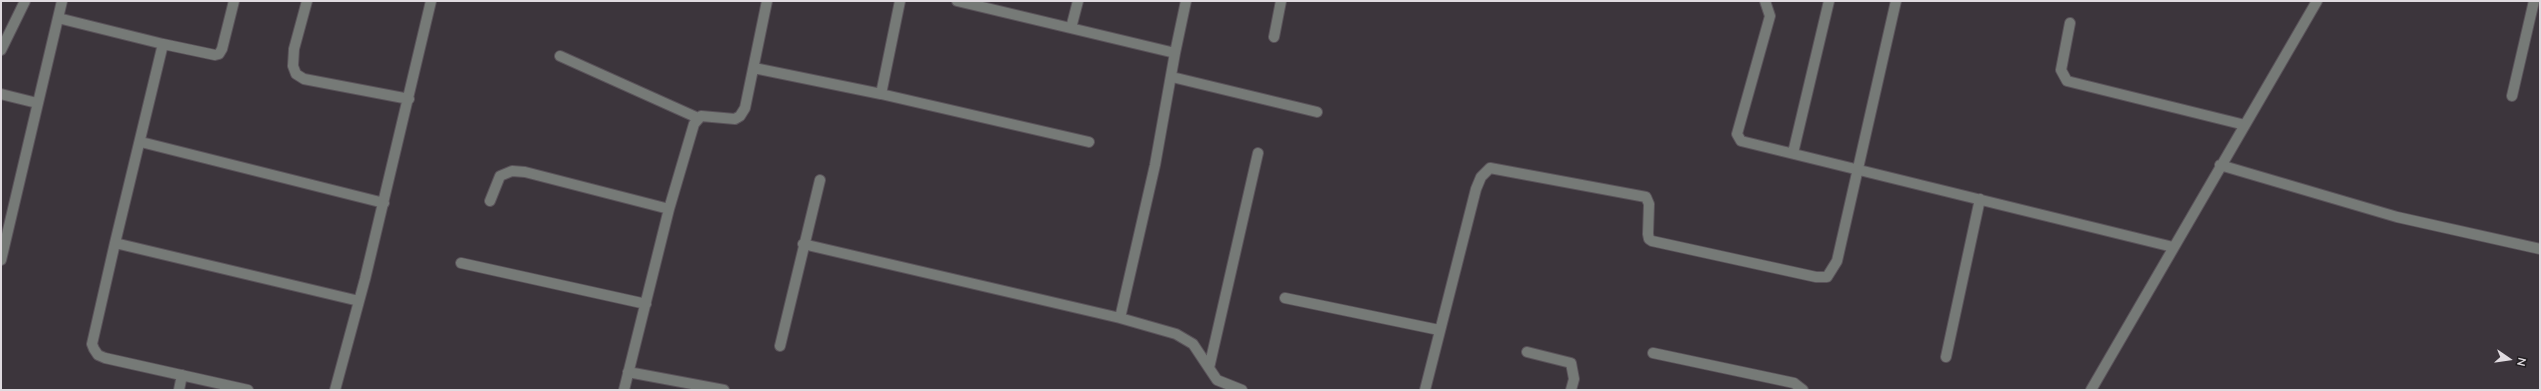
<!DOCTYPE html>
<style>
body{margin:0}
#map{position:relative;width:2541px;height:391px;overflow:hidden;background:#3c353c;font-family:"Nunito Sans",sans-serif}
canvas{display:block}
.frame{position:absolute;inset:0;border:2px solid #e0dbe0;pointer-events:none}
.north{position:absolute;left:2489px;top:339px;width:40px;height:40px;-webkit-text-stroke:3px #211e21;paint-order:stroke;rotate:103deg;font-size:11px;font-weight:700;line-height:16px;text-align:center;color:#e0dbe0}
.north::after{content:'';display:block;margin:auto;width:14px;height:18px;background:#e0dbe0;clip-path:polygon(50% 0,100% 100%,50% 72%,0 100%)}
</style>
<div id="map">
<canvas width="2541" height="391"></canvas>
<div class="frame"></div>
<div class="north">N</div>
</div>
<script>
const context = document.querySelector('canvas').getContext('2d');
context.lineJoin = 'round';
function poly(rows) {
  const path = new Path2D();
  for (const r of rows) {
    path.moveTo(r[0], r[1]);
    for (let i = 2; i < r.length; i += 2) path.lineTo(r[i], r[i + 1]);
  }
  return path;
}
function trace(path, color, width, dash) {
  context.strokeStyle = color;
  context.lineWidth = width;
  context.lineCap = dash ? 'butt' : 'round';
  context.setLineDash(dash || []);
  context.stroke(path);
}
const minor = poly([
 [62,1,58,18,163,44,115,243,92,344,94,349,98,355,105,358,248,390],
 [307,1,294,49,293,66,296,74,304,79,409,99],
 [957,1,1175,53,1186,1],
 [1765,1,1770,16,1737,134,1741,141,2173,247],
 [2070,23,2061,70,2067,81,2245,125],
 [1071,28,1078,1],
 [1274,37,1281,1],
 [163,44,215,55,219,54,222,49,234,1],
 [1,50,25,1],
 [1175,53,1155,165,1120,318,1176,334,1193,344,1217,380,1242,390],
 [560,56,698,118],
 [754,68,881,94,1089,142],
 [1172,77,1317,112],
 [1,94,37,103],
 [881,94,900,1],
 [2512,96,2534,1],
 [141,142,384,203],
 [1793,153,1829,1],
 [2220,165,2397,217,2540,249],
 [490,201,500,176,512,171,525,172,669,209],
 [115,243,359,301],
 [803,244,1120,318],
 [1,260,58,18],
 [461,263,646,304],
 [1285,298,1439,330],
 [780,346,820,180],
 [1527,352,1571,363,1574,379,1571,390],
 [1653,353,1794,383,1803,390],
 [1946,357,1980,199],
 [1209,368,1258,153],
 [628,372,724,390],
 [179,390,182,375],
 [335,390,365,279,431,1],
 [624,390,669,209,694,124,701,116,735,119,740,116,745,108,767,1],
 [1425,390,1476,189,1481,177,1490,168,1646,197,1649,204,1648,234,1649,239,1652,241,1816,277,1827,277,1837,261,1896,1],
 [2091,390,2317,1]
]);
trace(minor, '#5a535a', 12);
trace(minor, '#767a77', 10);
</script>
